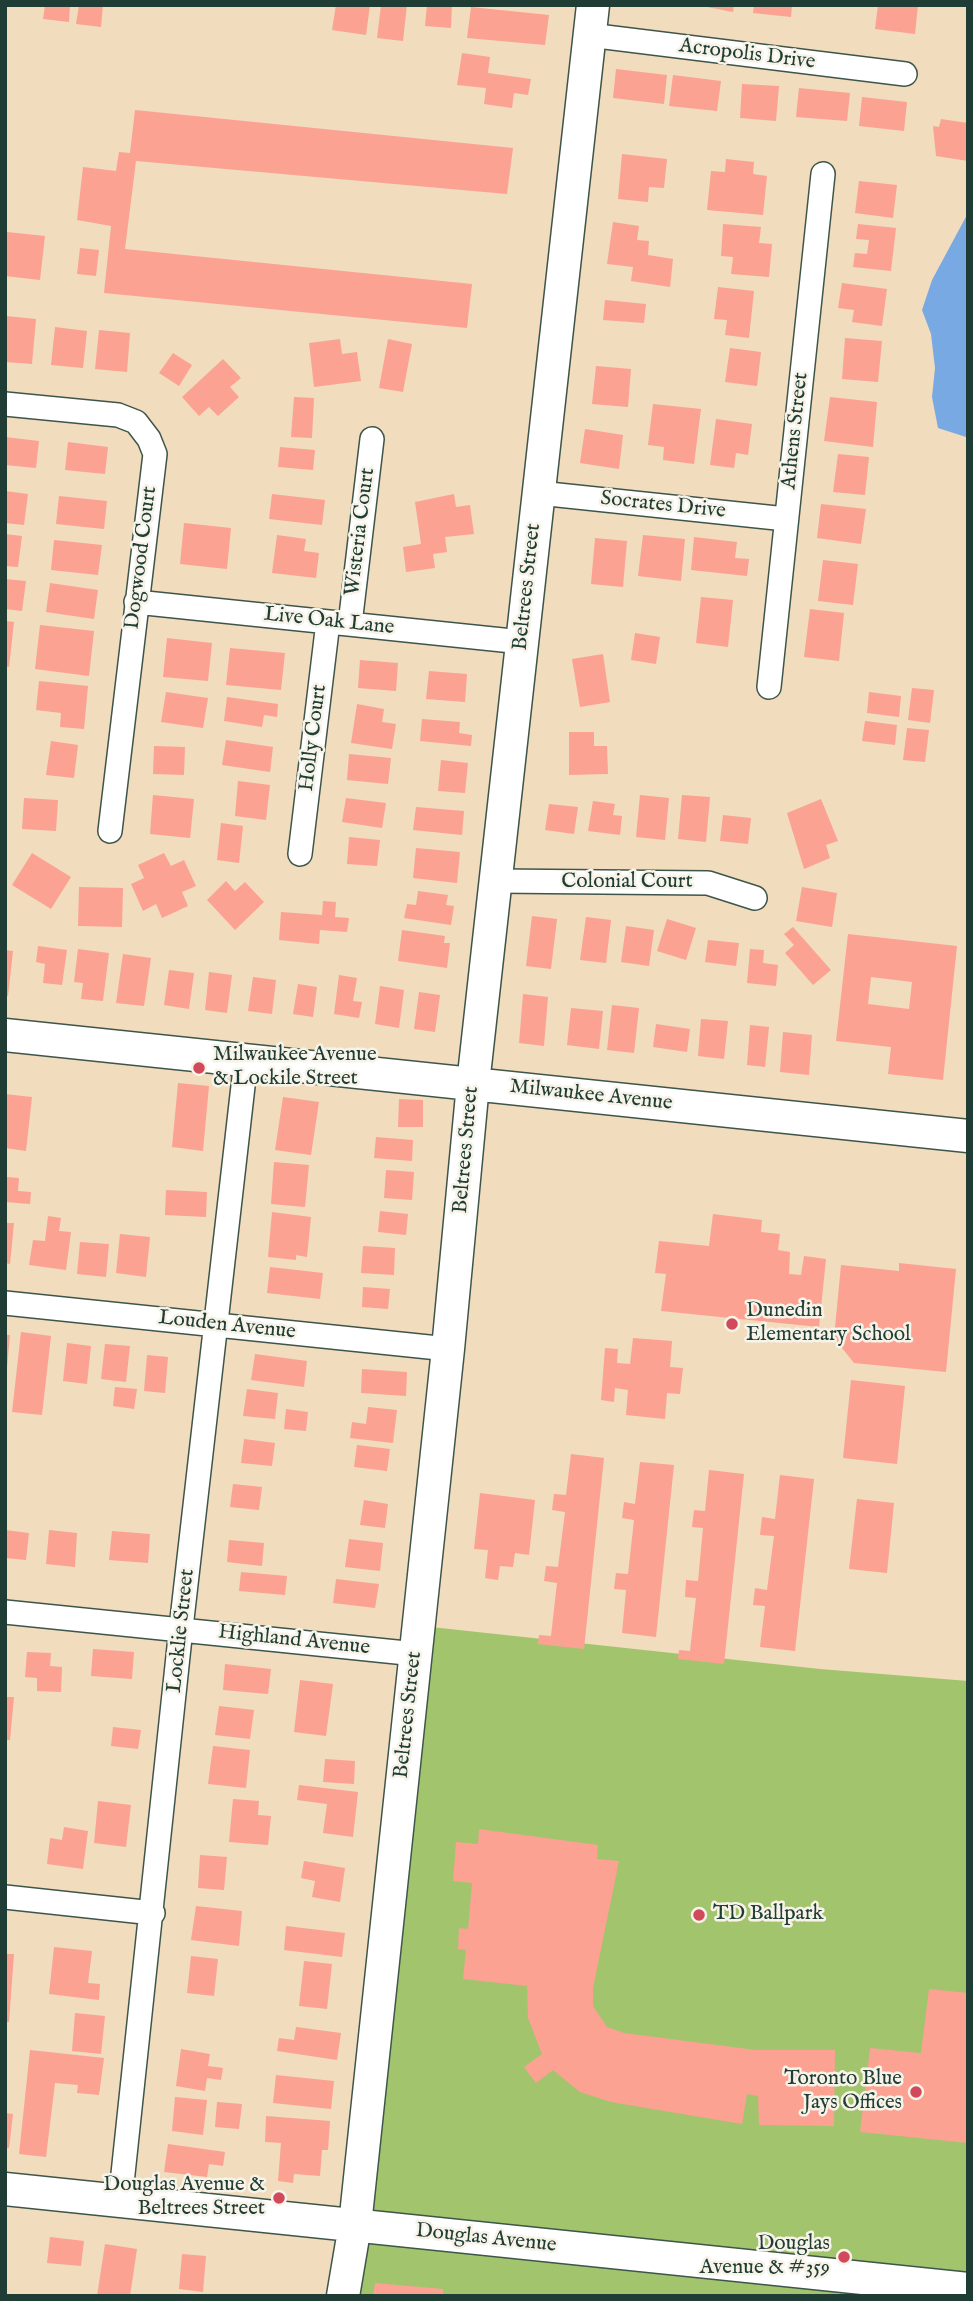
<!DOCTYPE html>
<style>
body{margin:0}
#map{position:relative;width:973px;height:2301px;overflow:hidden;background:#f1dcbe;font-family:"IM FELL English",serif}
canvas{display:block}
.frame{position:absolute;inset:0;border:7px solid #1f3d34;pointer-events:none}
</style>
<div id="map">
<canvas width="973" height="2301"></canvas>
<div class="frame"></div>
</div>
<script>
const context = document.querySelector('canvas').getContext('2d');
context.lineJoin = 'round';
function paint(path, color) {
  context.fillStyle = color;
  context.fill(path, 'evenodd');
}
function poly(rows) {
  const path = new Path2D();
  for (const r of rows) {
    path.moveTo(r[0], r[1]);
    for (let i = 2; i < r.length; i += 2) path.lineTo(r[i], r[i + 1]);
  }
  return path;
}
function trace(path, color, width, dash) {
  context.strokeStyle = color;
  context.lineWidth = width;
  context.lineCap = dash ? 'butt' : 'round';
  context.setLineDash(dash || []);
  context.stroke(path);
}
function write(font, color, halo, rows, align = 'center') {
  context.font = font + ' "IM FELL English",serif';
  context.lineWidth = 5;
  context.setLineDash([]);
  context.textBaseline = 'middle';
  context.strokeStyle = halo;
  context.fillStyle = color;
  for (const [text, x, y, turn = 0] of rows) {
    context.save();
    context.translate(x, y);
    context.rotate((+turn || 0) * Math.PI / 180);
    context.textAlign = isNaN(turn) ? turn : align;
    if (halo) context.strokeText(text, 0, 0);
    context.fillText(text, 0, 0);
    context.restore();
  }
}
paint(poly([
 [431,1627,820,1669,968,1681,968,2279,367,2216],
 [364,2236,935,2296,354,2296]
]), '#a2c46d');
paint(poly([
 [968,213,968,437,966,437,938,428,932,397,935,368,931,334,922,310,932,280]
]), '#78a9e3');
paint(poly([
 [45,5,70,5,69,22,43,19],
 [79,5,103,5,101,27,76,24],
 [336,5,370,5,366,35,332,30],
 [381,5,407,5,403,41,377,38],
 [427,5,452,5,451,28,425,26],
 [697,5,734,5,733,12],
 [754,5,792,5,791,17,753,13],
 [878,5,918,5,915,34,875,29],
 [471,7,549,15,545,45,467,38],
 [462,53,490,57,488,73,531,79,528,95,514,93,512,108,484,104,486,88,457,85],
 [616,69,667,75,664,104,613,98],
 [673,75,721,81,717,111,669,106],
 [742,84,779,86,776,121,740,118],
 [799,88,850,93,847,121,796,117],
 [862,97,907,102,904,131,859,126],
 [135,110,513,148,507,194,136,161,125,249,472,284,467,328,104,293,111,226,77,220,83,167,116,171,119,152,130,153],
 [941,119,968,123,968,161,936,156,933,126,939,127],
 [622,154,667,159,664,188,649,187,648,202,618,199],
 [726,159,754,162,753,174,767,176,763,215,707,210,711,171,725,172],
 [859,181,897,185,893,218,855,213],
 [613,222,639,226,637,240,649,241,648,255,673,259,670,287,631,281,633,267,607,264],
 [723,224,761,227,759,243,772,244,769,277,731,274,733,257,721,256],
 [858,224,896,228,891,271,853,267,855,253,867,254,869,240,856,239],
 [7,232,45,236,40,280,5,276],
 [80,248,99,250,96,276,77,274],
 [842,283,887,289,882,326,852,322,854,310,838,308],
 [718,287,754,291,749,338,725,335,727,320,714,319],
 [605,300,646,304,644,323,603,320],
 [6,316,36,319,32,364,5,362],
 [55,327,87,331,83,368,51,365],
 [99,330,130,333,127,372,95,369],
 [845,338,882,341,878,382,842,379],
 [340,339,342,354,357,352,361,381,314,387,309,343],
 [388,339,412,344,403,392,379,388],
 [730,348,761,352,757,386,725,382],
 [173,353,192,365,179,386,159,373],
 [223,359,241,378,230,387,239,397,218,416,209,407,199,416,182,397],
 [596,366,631,369,628,407,592,404],
 [294,397,314,398,312,438,291,437],
 [830,397,877,402,873,447,824,441],
 [653,404,701,409,694,464,663,460,664,447,648,445],
 [716,419,752,424,748,455,736,453,734,468,710,465],
 [585,429,623,435,619,469,580,463],
 [5,437,39,441,36,468,5,465],
 [68,442,108,447,105,474,65,470],
 [280,447,315,450,313,470,278,467],
 [838,454,869,457,865,495,833,492],
 [5,491,28,494,24,525,5,523],
 [272,494,325,500,322,525,269,519],
 [454,494,456,507,470,505,474,534,445,537,447,552,433,554,435,568,406,572,403,547,421,544,415,502],
 [59,496,107,501,104,529,56,524],
 [821,504,866,509,861,544,817,538],
 [184,523,231,528,227,569,180,564],
 [5,534,22,536,18,567,5,566],
 [277,535,306,539,304,551,319,553,316,578,272,573],
 [643,535,685,539,681,581,638,576],
 [694,537,737,542,735,558,749,559,747,576,691,570],
 [595,538,627,541,623,587,591,584],
 [54,540,102,545,98,575,51,570],
 [823,560,858,564,853,605,818,601],
 [5,579,26,581,22,611,5,609],
 [50,583,98,590,94,619,46,612],
 [701,597,733,600,728,647,696,643],
 [810,609,844,613,839,661,804,657],
 [5,621,14,622,9,667,5,666],
 [40,625,94,631,89,676,35,669],
 [635,633,660,637,656,664,631,660],
 [167,638,212,643,208,681,163,677],
 [230,648,285,653,281,690,226,685],
 [603,654,610,702,580,707,572,659],
 [360,660,398,663,396,691,358,688],
 [429,671,467,674,465,702,426,699],
 [39,681,88,686,84,729,60,727,61,713,36,710],
 [912,688,934,690,930,723,908,720],
 [166,692,208,698,203,728,161,722],
 [869,692,901,696,899,717,867,713],
 [227,697,278,704,277,717,264,715,262,727,224,721],
 [357,704,384,709,382,722,396,724,392,749,351,743],
 [422,719,460,722,459,733,472,735,471,746,420,741],
 [865,721,897,725,895,745,862,741],
 [907,728,929,730,925,762,903,760],
 [569,732,594,732,594,746,607,746,608,774,569,775],
 [226,740,273,747,270,772,222,765],
 [51,741,78,745,74,778,46,775],
 [154,746,185,747,184,775,153,774],
 [349,754,391,758,388,784,347,780],
 [441,760,468,763,465,793,438,791],
 [238,781,270,785,266,820,235,816],
 [153,795,194,799,190,838,150,834],
 [640,795,669,798,665,840,636,837],
 [682,795,710,797,706,842,678,839],
 [24,798,58,800,56,831,22,829],
 [346,798,386,803,382,828,342,822],
 [821,799,838,841,826,845,830,858,804,869,787,813],
 [593,801,615,804,613,815,622,816,620,835,588,831],
 [549,804,578,807,574,834,545,830],
 [416,807,464,811,462,835,413,830],
 [723,815,751,818,748,844,720,841],
 [221,823,243,826,239,863,217,860],
 [349,837,380,840,377,866,347,864],
 [416,848,460,852,457,883,413,878],
 [32,853,71,877,51,909,12,885],
 [164,853,171,866,184,860,196,886,182,892,188,906,162,918,156,904,143,911,131,884,144,878,138,865],
 [226,881,235,891,245,882,264,902,235,930,207,900],
 [79,887,123,888,122,927,78,926],
 [802,887,837,893,832,927,796,921],
 [418,891,448,895,446,905,454,906,451,925,404,918,407,904,416,905],
 [323,901,336,902,335,917,349,918,347,932,320,930,319,944,279,940,281,912,322,915],
 [532,916,557,919,551,969,526,966],
 [586,917,611,920,606,963,580,960],
 [667,919,696,928,686,960,657,951],
 [626,926,654,930,649,966,621,962],
 [793,927,831,970,813,985,785,953,794,945,784,934],
 [402,930,445,936,444,943,450,943,447,968,398,961],
 [848,934,957,946,943,1080,888,1074,891,1047,836,1041],
 [871,977,912,982,909,1009,868,1004],
 [708,940,739,943,736,966,705,962],
 [38,946,67,950,62,985,43,983,45,964,36,962],
 [78,949,109,953,103,1001,81,999,83,983,74,982],
 [750,949,764,950,763,963,778,965,776,986,747,983],
 [5,950,13,951,8,996,5,995],
 [123,954,151,958,144,1006,116,1003],
 [169,970,194,973,189,1009,164,1005],
 [209,972,232,975,227,1013,205,1010],
 [339,975,357,978,353,1001,362,1002,359,1018,334,1014],
 [253,977,276,980,272,1014,248,1011],
 [298,984,317,987,313,1017,293,1014],
 [380,986,404,990,399,1028,375,1024],
 [419,992,440,995,435,1032,414,1029],
 [523,994,548,997,544,1046,519,1043],
 [612,1005,639,1008,634,1053,607,1050],
 [571,1008,603,1011,599,1049,567,1045],
 [701,1019,728,1021,724,1059,698,1056],
 [656,1024,690,1029,687,1052,653,1047],
 [750,1025,769,1027,765,1067,747,1065],
 [783,1032,812,1035,809,1075,780,1072],
 [178,1083,209,1086,203,1151,172,1147],
 [5,1094,32,1097,26,1151,5,1148],
 [283,1097,319,1102,311,1155,275,1150],
 [399,1099,423,1100,423,1127,398,1127],
 [376,1137,413,1140,412,1161,374,1158],
 [274,1162,309,1165,305,1207,271,1204],
 [386,1170,414,1172,412,1200,384,1198],
 [6,1177,19,1178,18,1191,31,1192,30,1204,5,1202],
 [166,1190,207,1192,206,1217,165,1215],
 [380,1211,408,1214,406,1235,378,1232],
 [272,1212,311,1217,307,1257,296,1255,296,1260,268,1257],
 [713,1214,762,1220,761,1232,780,1234,778,1250,790,1252,789,1274,801,1275,804,1256,826,1259,819,1327,661,1311,666,1274,655,1273,659,1241,709,1246],
 [48,1216,61,1218,59,1231,71,1232,66,1270,29,1265,33,1240,45,1241],
 [5,1223,14,1223,10,1264,5,1263],
 [120,1234,150,1237,146,1277,116,1273],
 [80,1242,109,1244,106,1277,77,1274],
 [363,1246,395,1248,394,1275,361,1273],
 [899,1263,956,1269,946,1372,854,1363,834,1338,841,1265,899,1271],
 [270,1267,323,1273,320,1299,267,1293],
 [363,1287,390,1289,388,1309,362,1307],
 [21,1332,51,1336,42,1415,12,1412],
 [5,1335,10,1335,7,1368,5,1368],
 [633,1338,672,1341,670,1367,683,1368,680,1394,667,1393,665,1419,626,1415,628,1390,615,1388,614,1402,601,1400,605,1348,618,1349,617,1363,630,1364],
 [67,1343,91,1346,87,1384,63,1381],
 [105,1344,130,1346,126,1382,101,1379],
 [255,1354,307,1361,304,1387,251,1380],
 [147,1355,168,1357,165,1393,144,1391],
 [362,1369,407,1372,406,1396,361,1393],
 [851,1380,905,1386,897,1464,843,1458],
 [115,1387,137,1389,134,1409,113,1406],
 [247,1389,278,1393,275,1419,243,1416],
 [368,1407,397,1410,393,1443,350,1438,352,1422,366,1424],
 [286,1409,308,1412,306,1431,284,1429],
 [244,1439,275,1443,272,1466,241,1463],
 [357,1445,390,1449,387,1471,354,1467],
 [571,1454,604,1458,584,1649,538,1644,539,1635,551,1636,557,1583,544,1581,546,1566,558,1567,565,1512,552,1510,554,1494,566,1495],
 [640,1462,674,1465,656,1637,622,1633,626,1590,614,1589,616,1573,628,1574,634,1520,622,1518,624,1502,635,1504],
 [709,1470,744,1474,724,1664,678,1659,679,1650,690,1651,696,1598,685,1597,686,1580,698,1581,703,1528,692,1527,694,1510,705,1511],
 [780,1475,814,1479,795,1651,760,1647,765,1606,753,1605,755,1588,767,1590,774,1536,760,1535,762,1517,775,1519],
 [233,1484,262,1487,259,1510,230,1507],
 [480,1493,535,1500,529,1555,515,1553,513,1567,500,1566,498,1580,485,1578,488,1550,474,1549],
 [857,1499,894,1503,887,1573,849,1569],
 [364,1500,388,1504,385,1528,360,1525],
 [5,1530,29,1533,26,1560,5,1558],
 [49,1530,77,1533,75,1567,46,1564],
 [112,1531,150,1534,148,1563,109,1560],
 [349,1539,383,1543,380,1571,345,1567],
 [229,1540,264,1543,262,1566,227,1562],
 [241,1572,287,1576,285,1595,239,1591],
 [336,1579,379,1584,375,1608,333,1603],
 [93,1649,134,1652,132,1679,91,1676],
 [27,1652,51,1653,50,1666,62,1667,61,1692,37,1691,37,1678,25,1677],
 [225,1664,271,1669,268,1694,223,1690],
 [300,1680,333,1684,326,1736,294,1732],
 [5,1697,14,1697,10,1740,5,1740],
 [219,1706,254,1710,250,1739,215,1735],
 [113,1727,141,1730,138,1749,111,1746],
 [213,1746,250,1750,246,1788,208,1784],
 [325,1759,355,1761,354,1784,323,1782],
 [299,1785,358,1792,353,1837,323,1833,327,1804,297,1800],
 [233,1799,259,1801,258,1815,271,1816,268,1845,229,1842],
 [98,1801,131,1805,126,1847,94,1843],
 [64,1827,88,1831,83,1869,47,1864,50,1838,62,1840],
 [479,1829,598,1845,597,1859,619,1861,593,1988,593,2006,607,2027,624,2033,756,2050,835,2050,834,2126,759,2125,758,2096,747,2094,742,2124,611,2102,580,2092,553,2070,536,2083,524,2067,542,2054,528,2018,527,1986,463,1979,466,1950,458,1949,459,1928,468,1929,472,1883,453,1881,456,1842,478,1844],
 [200,1855,227,1857,224,1890,198,1888],
 [304,1861,345,1868,340,1902,312,1897,315,1881,301,1878],
 [196,1906,242,1911,239,1946,191,1940],
 [286,1926,345,1933,342,1957,284,1950],
 [54,1947,92,1951,88,1983,100,1984,99,2000,49,1994],
 [5,1954,14,1954,9,2022,5,2022],
 [191,1956,218,1959,214,1996,187,1993],
 [304,1961,332,1964,327,2009,299,2006],
 [929,1989,968,1993,968,2143,860,2132,870,2048,921,2053],
 [75,2013,105,2016,101,2054,72,2051],
 [296,2027,341,2033,337,2060,277,2051,279,2038,294,2040],
 [181,2049,210,2054,208,2066,223,2068,221,2080,207,2078,205,2091,176,2086],
 [30,2050,104,2058,99,2095,77,2093,78,2085,55,2083,46,2157,19,2154],
 [276,2075,334,2081,331,2109,273,2103],
 [175,2097,207,2100,203,2135,172,2131],
 [217,2102,242,2104,239,2129,215,2127],
 [5,2113,13,2114,9,2148,5,2148],
 [266,2116,330,2121,328,2150,322,2150,320,2176,294,2174,293,2183,278,2181,281,2143,265,2142],
 [168,2144,225,2152,223,2166,209,2164,207,2177,164,2172],
 [50,2237,84,2241,81,2266,47,2263],
 [105,2244,137,2249,130,2296,97,2296],
 [182,2254,206,2256,203,2292,179,2289],
 [375,2283,443,2289,443,2296,373,2296]
]), '#fba293');
const street = poly([
 [589,35,905,74],
 [5,404,118,415,136,422,149,439,155,454,110,831],
 [539,493,786,519],
 [136,602,522,642],
 [350,624,372,439],
 [769,687,823,174],
 [300,854,328,622],
 [496,881,708,883,755,898],
 [5,1303,448,1349],
 [5,1612,416,1654],
 [5,1897,153,1913],
 [120,2202,181,1628,246,1060]
]);
const secondary = poly([
 [5,1035,968,1136],
 [5,2189,968,2289],
 [343,2296,355,2225,448,1349,473,1084,593,5]
]);
trace(street, '#3e5549', 26);
trace(secondary, '#3e5549', 35);
trace(street, '#fff', 23);
trace(secondary, '#fff', 32);
for (const [x, y, r, color] of [
 [199,1068,7,"#d1495b"],
 [732,1324,7,"#d1495b"],
 [699,1915,7,"#d1495b"],
 [916,2092,7,"#d1495b"],
 [279,2198,7,"#d1495b"],
 [844,2257,7,"#d1495b"]
]) {
  const dot = new Path2D();
  dot.arc(x, y, r, 0, 2 * Math.PI);
  context.fillStyle = color;
  context.fill(dot);
  trace(dot, '#f7f3e8', 2.5);
}
write('21px', '#1f3d34', '#f7f3e8', [
 ["Acropolis Drive",747,55,7],
 ["Athens Street",796,431,-84],
 ["Socrates Drive",663,506,6],
 ["Wisteria Court",361,532,-83],
 ["Dogwood Court",142,558,-83],
 ["Beltrees Street",528,587,-84],
 ["Live Oak Lane",329,622,6],
 ["Holly Court",314,738,-83],
 ["Colonial Court",627,883],
 ["Milwaukee Avenue",591,1096,6],
 ["Beltrees Street",467,1150,-85],
 ["Louden Avenue",227,1326,6],
 ["Locklie Street",182,1631,-84],
 ["Highland Avenue",294,1641,6],
 ["Beltrees Street",409,1715,-84],
 ["Douglas Avenue",486,2239,6]
]);
write('21px', '#1f3d34', '#f7f3e8', [
 ["Milwaukee Avenue",213,1056],
 ["& Lockile Street",213,1080],
 ["Dunedin",746,1312],
 ["Elementary School",746,1336],
 ["TD Ballpark",713,1915],
 ["Toronto Blue",902,2080,"right"],
 ["Jays Offices",902,2104,"right"],
 ["Douglas Avenue &",265,2186,"right"],
 ["Beltrees Street",265,2210,"right"],
 ["Douglas",830,2245,"right"],
 ["Avenue & #359",830,2269,"right"]
], 'left');
</script>
